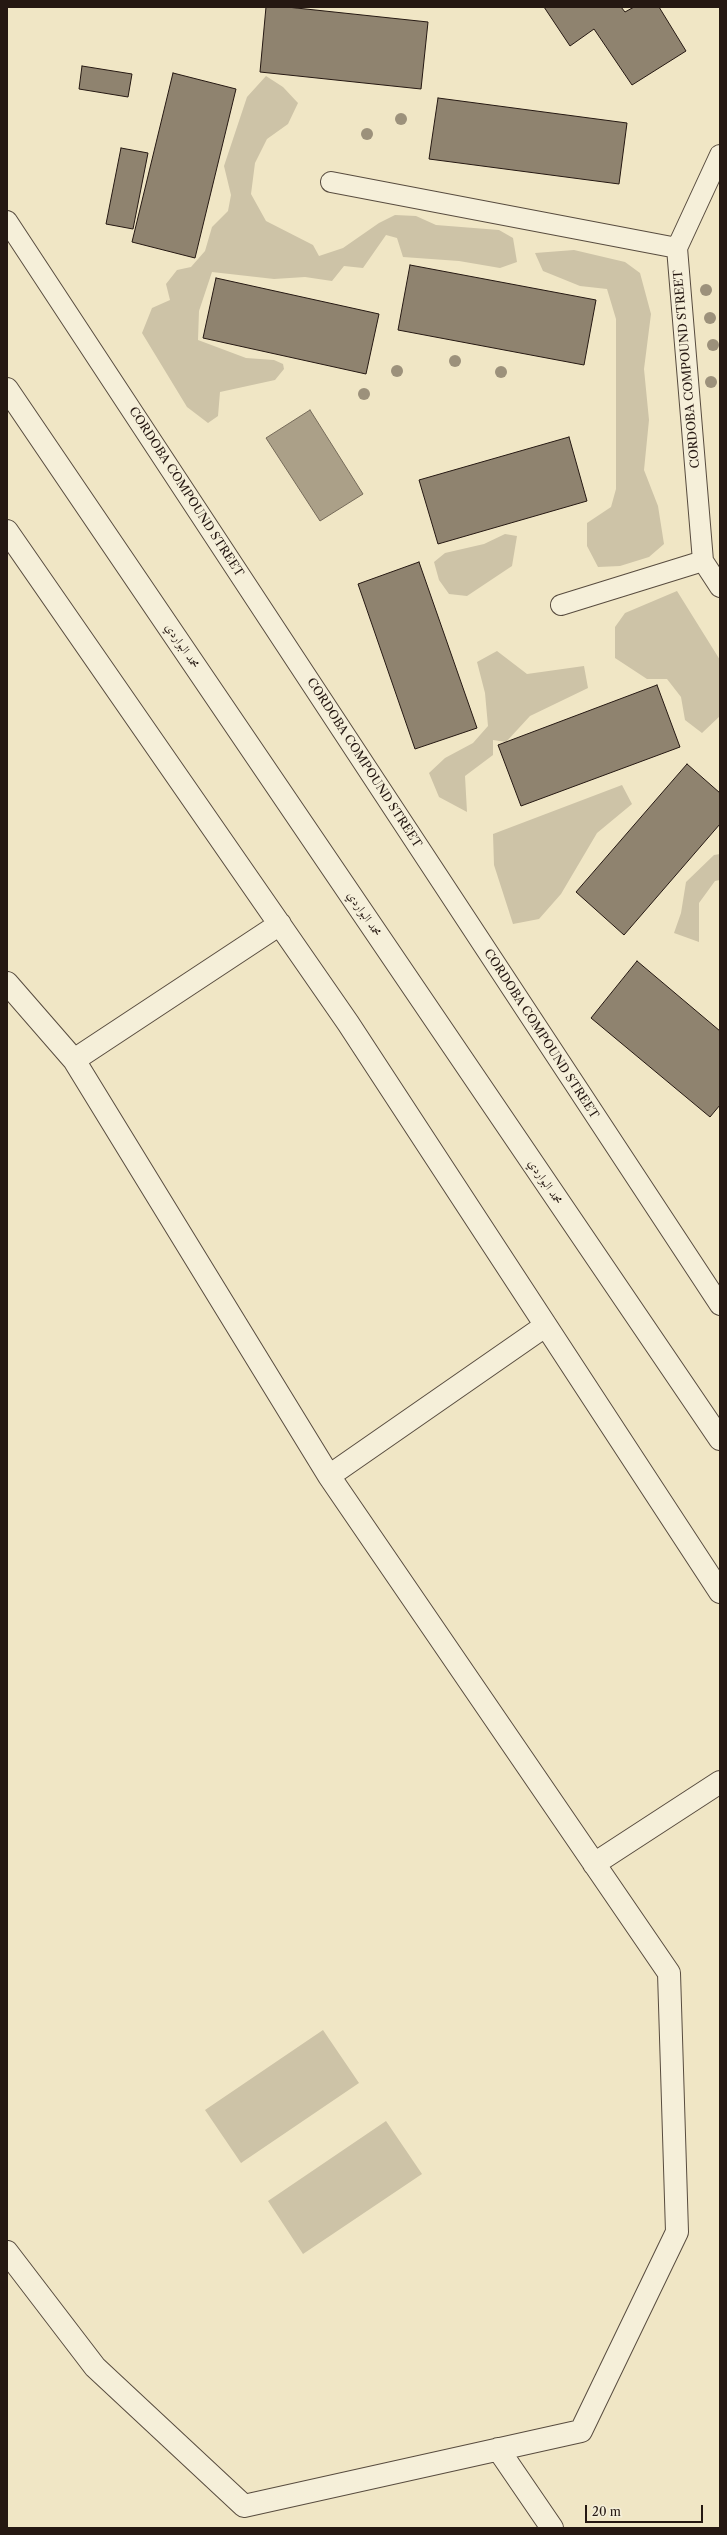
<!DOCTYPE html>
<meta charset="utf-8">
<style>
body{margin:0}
#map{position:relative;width:727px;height:2535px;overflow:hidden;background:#f0e6c5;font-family:"Libre Caslon Text",serif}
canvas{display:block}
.frame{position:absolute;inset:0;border:8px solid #251812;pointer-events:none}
.scale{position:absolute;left:585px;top:2505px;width:118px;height:18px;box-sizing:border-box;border:2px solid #251812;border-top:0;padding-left:5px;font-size:12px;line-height:14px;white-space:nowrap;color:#251812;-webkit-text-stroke:3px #f5efd9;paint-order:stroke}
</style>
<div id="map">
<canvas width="727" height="2535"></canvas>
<div class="frame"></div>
<div class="scale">20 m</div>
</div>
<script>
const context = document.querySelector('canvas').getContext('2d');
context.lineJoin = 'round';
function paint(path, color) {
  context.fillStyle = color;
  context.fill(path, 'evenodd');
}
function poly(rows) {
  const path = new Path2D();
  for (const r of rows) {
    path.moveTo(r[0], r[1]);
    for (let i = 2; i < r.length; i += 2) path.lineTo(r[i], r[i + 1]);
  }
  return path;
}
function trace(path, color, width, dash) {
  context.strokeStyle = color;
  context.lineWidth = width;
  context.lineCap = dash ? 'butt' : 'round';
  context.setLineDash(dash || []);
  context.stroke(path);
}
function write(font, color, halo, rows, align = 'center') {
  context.font = font + ' "Libre Caslon Text",Amiri,serif';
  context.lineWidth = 3.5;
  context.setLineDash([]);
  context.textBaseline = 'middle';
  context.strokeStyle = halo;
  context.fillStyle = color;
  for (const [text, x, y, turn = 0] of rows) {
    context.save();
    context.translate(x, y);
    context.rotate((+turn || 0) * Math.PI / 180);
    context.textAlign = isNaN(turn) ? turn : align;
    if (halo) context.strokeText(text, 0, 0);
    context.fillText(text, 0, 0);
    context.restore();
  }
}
paint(poly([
 [266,76,283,87,298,103,288,124,267,139,255,163,251,194,266,221,313,245,319,256,343,248,379,223,395,215,416,216,436,225,499,230,513,238,517,262,500,268,459,261,403,257,397,238,386,235,363,268,344,266,332,281,305,277,274,279,212,272,199,311,198,340,246,358,274,360,283,364,284,369,275,380,220,392,218,416,208,423,187,407,142,333,152,308,170,300,166,284,177,270,191,267,205,251,212,227,228,211,231,195,224,166,247,97],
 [574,250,625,262,640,273,651,314,644,369,649,420,644,470,658,506,664,544,649,557,620,566,598,567,587,546,587,523,611,507,616,489,616,319,607,289,580,286,543,271,535,253],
 [505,534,517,536,512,566,467,596,449,594,439,580,434,562,445,553,484,544],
 [677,591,720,660,720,716,702,733,685,720,681,697,667,679,647,679,615,658,615,627,625,613],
 [497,651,527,674,584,666,588,688,530,716,506,742,493,740,493,755,465,776,467,812,439,797,429,773,445,758,473,743,488,726,485,693,477,662],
 [622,785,632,804,597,833,561,894,539,919,513,924,494,865,493,834],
 [720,854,720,880,715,881,699,903,699,942,674,933,681,913,686,882,714,855],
 [323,2030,359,2083,241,2163,205,2110],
 [386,2121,422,2174,303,2254,268,2201]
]), '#cdc3a7');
const water = poly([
 [310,410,363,494,320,521,266,438,310,410]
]);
paint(water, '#aba088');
trace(water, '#756a59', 1);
const building = poly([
 [266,7,287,7,428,22,421,89,260,72,266,7],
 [544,7,621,7,625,12,634,7,659,7,686,51,632,85,594,29,570,46,544,7],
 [82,66,132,74,128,97,79,89,82,66],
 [173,73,236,89,195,258,132,242,173,73],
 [438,98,627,123,619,184,429,159,438,98],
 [121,148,148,153,133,229,106,224,121,148],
 [410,265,596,300,584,365,398,330,410,265],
 [216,278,379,314,366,374,203,338,216,278],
 [569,437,587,501,438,544,419,480,569,437],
 [419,562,477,728,415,749,358,584,419,562],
 [657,685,680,747,521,806,498,745,657,685],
 [687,764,720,793,720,824,624,935,576,892,687,764],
 [637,961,720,1031,720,1105,710,1117,591,1018,637,961]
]);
paint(building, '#8f836f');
trace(building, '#251812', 1);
const lane = poly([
 [720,155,677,248,703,561,720,587],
 [331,182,677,248],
 [7,221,720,1305],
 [561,605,703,561]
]);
const street = poly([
 [7,389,720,1439],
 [7,531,348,1023,720,1592],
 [7,983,74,1060,329,1476,669,1973,677,2232,581,2431,244,2506,95,2367,7,2252],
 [74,1060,280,924],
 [329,1476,545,1326],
 [594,1864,720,1782],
 [498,2449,552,2528]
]);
trace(lane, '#584c3f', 22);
trace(street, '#584c3f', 24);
trace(lane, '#f5efd9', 20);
trace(street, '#f5efd9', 22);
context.fillStyle = '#9c917b';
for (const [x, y] of [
 [401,119],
 [367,134],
 [706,290],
 [710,318],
 [713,345],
 [455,361],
 [397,371],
 [501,372],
 [711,382],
 [364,394]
]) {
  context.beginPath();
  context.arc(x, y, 6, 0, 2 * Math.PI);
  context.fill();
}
write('12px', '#251812', '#f5efd9', [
 ["CORDOBA COMPOUND STREET",687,369,-95],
 ["CORDOBA COMPOUND STREET",186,492,57],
 ["محمد البواردي",182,646,56],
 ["CORDOBA COMPOUND STREET",364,763,57],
 ["محمد البواردي",364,914,56],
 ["CORDOBA COMPOUND STREET",541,1034,57],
 ["محمد البواردي",545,1182,56]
]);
</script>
